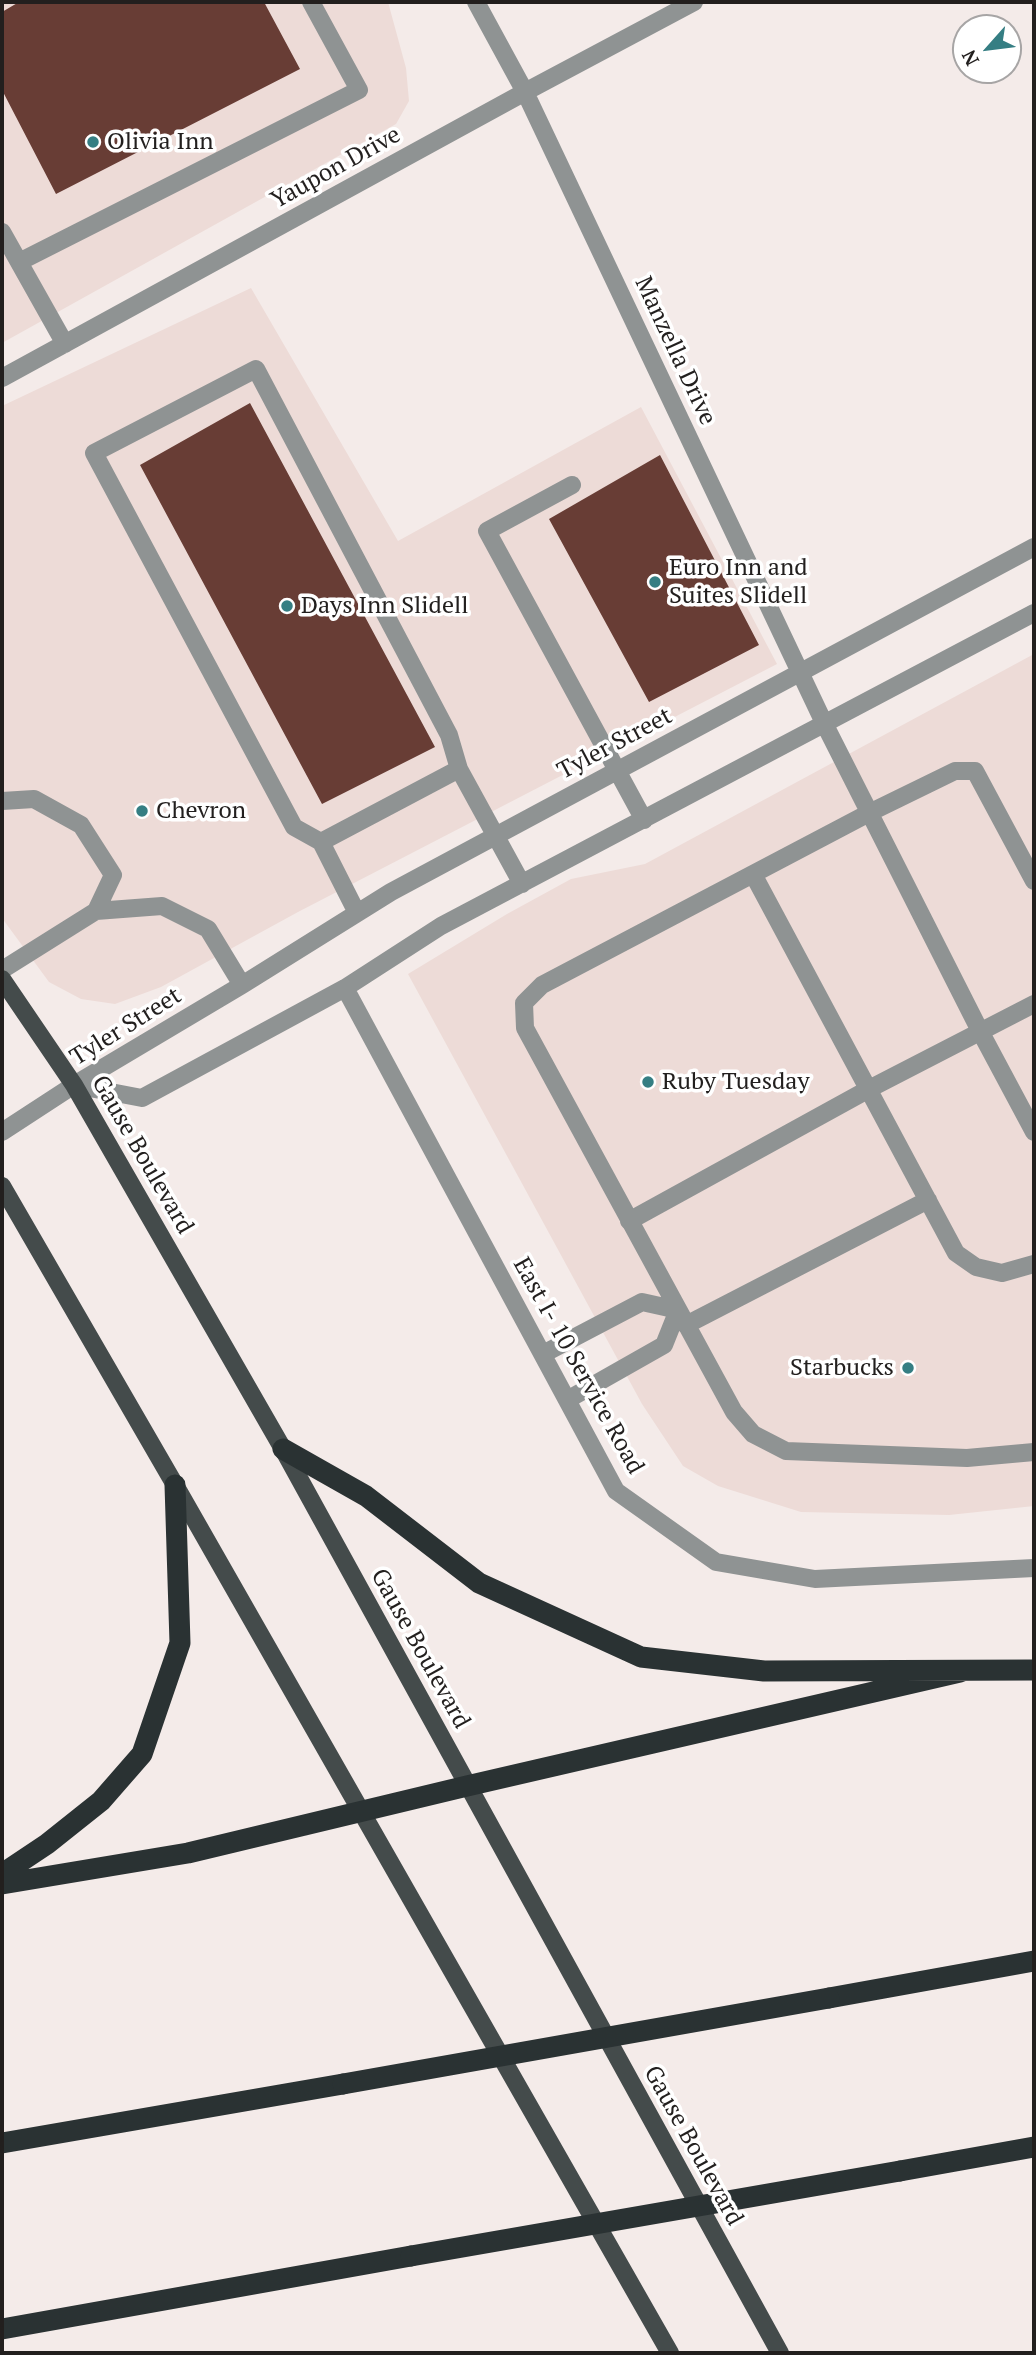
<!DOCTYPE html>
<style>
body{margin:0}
#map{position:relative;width:1036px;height:2355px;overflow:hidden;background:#f4ebe9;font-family:"PT Serif",serif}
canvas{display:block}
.frame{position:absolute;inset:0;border:4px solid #221f1e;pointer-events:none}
.north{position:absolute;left:952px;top:14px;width:70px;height:70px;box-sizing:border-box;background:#fff;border:2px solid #a7a5a5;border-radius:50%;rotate:242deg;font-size:19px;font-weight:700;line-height:28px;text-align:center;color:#221f1e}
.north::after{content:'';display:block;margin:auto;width:24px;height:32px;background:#357e83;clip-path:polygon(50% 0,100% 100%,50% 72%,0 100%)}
</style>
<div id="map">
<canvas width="1036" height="2355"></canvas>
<div class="frame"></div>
<div class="north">N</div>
</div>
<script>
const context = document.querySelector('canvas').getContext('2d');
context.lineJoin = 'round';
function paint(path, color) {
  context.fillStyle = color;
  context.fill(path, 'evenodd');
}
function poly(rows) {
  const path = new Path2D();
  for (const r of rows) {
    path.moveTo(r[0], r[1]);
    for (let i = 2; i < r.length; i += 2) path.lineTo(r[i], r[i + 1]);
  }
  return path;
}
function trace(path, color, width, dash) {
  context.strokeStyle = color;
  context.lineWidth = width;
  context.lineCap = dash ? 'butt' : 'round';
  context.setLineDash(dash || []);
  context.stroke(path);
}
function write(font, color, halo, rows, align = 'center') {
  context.font = font + ' "PT Serif",serif';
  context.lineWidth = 7;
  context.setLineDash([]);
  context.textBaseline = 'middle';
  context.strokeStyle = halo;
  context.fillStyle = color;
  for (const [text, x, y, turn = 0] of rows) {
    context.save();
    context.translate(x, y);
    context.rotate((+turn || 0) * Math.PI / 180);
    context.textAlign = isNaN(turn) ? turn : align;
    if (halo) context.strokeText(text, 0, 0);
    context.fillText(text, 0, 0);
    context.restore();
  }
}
paint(poly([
 [2,2,388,2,406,68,409,101,396,124,2,343],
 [251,288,398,541,641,407,777,664,298,912,161,987,115,1004,81,999,49,982,2,918,2,406],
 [1034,654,1034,1506,949,1515,801,1512,718,1486,683,1466,642,1404,408,974,507,914,571,879,645,864]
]), '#eddbd7');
paint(poly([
 [19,2,264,2,300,69,56,194,2,90,2,12],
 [250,403,435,747,322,804,140,465],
 [660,455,759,645,649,702,549,519]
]), '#683d35');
trace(poly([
 [476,2,525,92,825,725,980,1031,1034,1132],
 [2,232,65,344],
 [19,262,359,90,311,2],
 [2,378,525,92,694,2],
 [572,485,487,531,644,820],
 [459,769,321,842,294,827,94,453,256,369,449,735,459,769,522,884],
 [2,801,34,799,81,825,113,875,96,911,2,970],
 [321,842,357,913],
 [753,874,956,1253,976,1267,1002,1273,1034,1264],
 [1034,881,975,771,955,771,869,813,542,985,524,1003,525,1028,734,1412,753,1434,786,1451,967,1458,1034,1452],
 [96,911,162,906,208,929,242,985],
 [345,988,616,1491,716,1562,815,1579,1034,1568],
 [74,1085,142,1098,345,988,441,926,1034,613],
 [2,1132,74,1085,242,985,391,892,1034,547],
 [629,1221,869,1089,1034,1004],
 [686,1325,928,1200],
 [543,1354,642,1302,678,1310,664,1345,567,1400]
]), '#8f9393', 18);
trace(poly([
 [2,979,74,1085,283,1449,780,2353],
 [2,1186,175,1485,670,2353]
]), '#444b4b', 18);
trace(poly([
 [283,1449,366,1496,479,1583,641,1657,764,1671,1034,1670],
 [2,1874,47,1844,101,1801,142,1754,180,1643,175,1485],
 [2,1884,188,1853,467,1786,960,1672],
 [829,1998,1034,1961],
 [2,2143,343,2084],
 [900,2171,1034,2147],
 [2,2329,411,2256]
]), '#2a3233', 21);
trace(poly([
 [343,2084,829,1998],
 [411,2256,900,2171]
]), '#2a3233', 21);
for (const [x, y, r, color] of [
 [93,142,7,"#357e83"],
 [655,582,7,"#357e83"],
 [287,606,7,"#357e83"],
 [142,811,7,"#357e83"],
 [648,1082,7,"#357e83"],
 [908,1368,7,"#357e83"]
]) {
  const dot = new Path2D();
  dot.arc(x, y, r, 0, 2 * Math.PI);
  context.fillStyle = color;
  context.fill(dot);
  trace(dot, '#fff', 2.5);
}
write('24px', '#221f1e', '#fff', [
 ["Olivia Inn",107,142],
 ["Euro Inn and",669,568],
 ["Suites Slidell",669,596],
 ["Days Inn Slidell",301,606],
 ["Chevron",156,811],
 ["Ruby Tuesday",662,1082],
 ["Starbucks",894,1368,"right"]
], 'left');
write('24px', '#221f1e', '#fff', [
 ["Yaupon Drive",336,168,-29],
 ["Manzella Drive",675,351,65],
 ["Tyler Street",615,744,-28],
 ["Tyler Street",126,1027,-32],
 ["Gause Boulevard",142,1155,60],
 ["East I- 10 Service Road",578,1366,61],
 ["Gause Boulevard",420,1649,61],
 ["Gause Boulevard",693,2146,61]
]);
</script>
